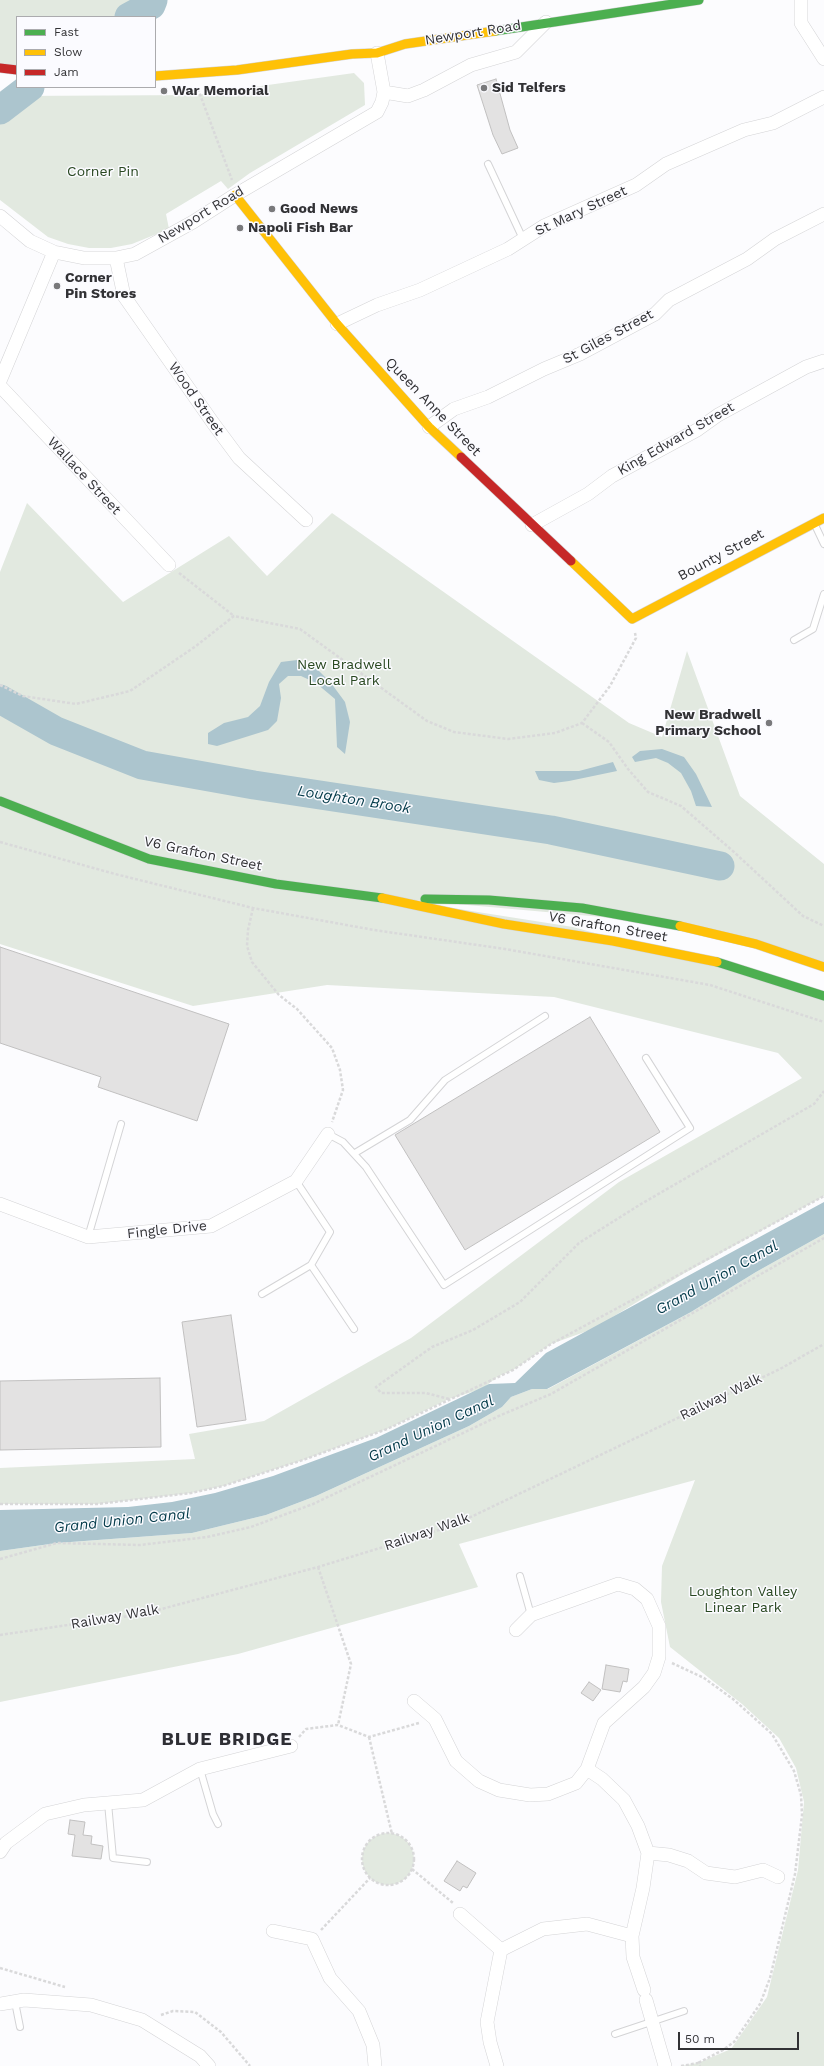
<!DOCTYPE html>
<style>
body{margin:0}
#map{position:relative;width:824px;height:2066px;overflow:hidden;background:#fcfcfe;font-family:"Work Sans",sans-serif}
canvas{display:block}
.legend{position:absolute;left:16px;top:16px;width:140px;height:72px;box-sizing:border-box;background:#fbfbff;border:1px solid #ababae;margin:0;padding:5px 7px;list-style:none;font-size:12px;color:#323235}
.legend li{display:flex;align-items:center;gap:8px;height:20px}
.legend b{width:20px;border:1px solid #ababae}
.scale{position:absolute;left:678px;top:2032px;width:121px;height:18px;box-sizing:border-box;border:2px solid #323235;border-top:0;padding-left:5px;font-size:12px;line-height:14px;white-space:nowrap;color:#323235;-webkit-text-stroke:3px #fbfbff;paint-order:stroke}
</style>
<div id="map">
<canvas width="824" height="2066"></canvas>
<ul class="legend">
<li><b style="height:5px;background:#4caf50"></b>Fast</li>
<li><b style="height:5px;background:#ffc107"></b>Slow</li>
<li><b style="height:5px;background:#c62828"></b>Jam</li>
</ul>
<div class="scale">50 m</div>
</div>
<script>
const context = document.querySelector('canvas').getContext('2d');
context.lineJoin = 'round';
function paint(path, color) {
  context.fillStyle = color;
  context.fill(path, 'evenodd');
}
function poly(rows) {
  const path = new Path2D();
  for (const r of rows) {
    if (r.length === 3) {
      path.moveTo(r[0] + r[2], r[1]);
      path.arc(r[0], r[1], r[2], 0, 2 * Math.PI);
      continue;
    }
    path.moveTo(r[0], r[1]);
    for (let i = 2; i < r.length; i += 2) path.lineTo(r[i], r[i + 1]);
  }
  return path;
}
function trace(path, color, width, dash) {
  context.strokeStyle = color;
  context.lineWidth = width;
  context.lineCap = dash ? 'butt' : 'round';
  context.setLineDash(dash || []);
  context.stroke(path);
}
function write(font, color, halo, rows, align = 'center') {
  context.font = font + ' "Work Sans",sans-serif';
  context.lineWidth = 3;
  context.setLineDash([]);
  context.textBaseline = 'middle';
  context.strokeStyle = halo;
  context.fillStyle = color;
  for (const [text, x, y, turn = 0] of rows) {
    context.save();
    context.translate(x, y);
    context.rotate((+turn || 0) * Math.PI / 180);
    context.textAlign = isNaN(turn) ? turn : align;
    if (halo) context.strokeText(text, 0, 0);
    context.fillText(text, 0, 0);
    context.restore();
  }
}
paint(poly([
 [0,0,153,0,151,5,129,17,17,17,17,70,0,68],
 [354,73,364,83,365,105,250,173,228,189,221,181,166,214,169,229,132,244,111,248,89,248,68,244,48,237,0,200,0,92,16,96,196,95],
 [27,503,123,602,229,536,267,576,332,513,629,723,662,737,687,651,740,796,824,864,824,967,669,923,389,898,573,927,824,996,824,1196,683,1274,593,1329,551,1344,513,1370,497,1377,482,1389,449,1399,387,1429,303,1460,223,1486,191,1493,97,1504,0,1504,0,1468,195,1459,189,1434,264,1421,411,1338,619,1182,802,1078,778,1053,554,997,327,985,193,1006,0,944,0,572],
 [824,1234,824,2066,681,2066,698,2063,731,2049,767,1997,798,1870,804,1802,796,1768,779,1738,742,1704,670,1647,661,1602,662,1566,695,1480,459,1544,478,1587,238,1654,0,1702,0,1551,57,1543,192,1533,266,1515,316,1496,469,1426,502,1407,511,1397,532,1389,548,1389,691,1312,756,1272],
 [388,1859,26]
]), '#e2e9e0');
paint(poly([
 [297,660,315,667,331,683,345,702,350,722,345,754,337,747,335,699,316,683,301,676,288,676,279,684,281,698,277,721,268,730,217,746,208,744,208,733,224,723,248,717,260,706,269,682,281,662],
 [662,749,684,757,696,774,712,807,696,806,691,791,681,773,668,763,656,758,635,762,632,757,640,751],
 [613,762,617,771,569,781,554,783,539,780,535,771,579,771],
 [824,1202,824,1234,756,1272,691,1312,547,1389,532,1389,511,1397,502,1407,469,1426,316,1496,266,1515,192,1533,57,1543,0,1551,0,1510,128,1507,172,1502,215,1493,273,1476,376,1438,489,1384,515,1383,546,1353]
]), '#acc5ce');
trace(poly([
 [129,17,151,5,153,0],
 [0,110,30,87],
 [0,699,56,731,142,765,254,785,551,830,720,866]
]), '#acc5ce', 29);
const building = poly([
 [496,79,510,130,518,148,502,154,493,135,477,85,496,79],
 [0,947,229,1024,197,1121,98,1087,101,1077,0,1043,0,947],
 [590,1017,660,1132,465,1250,395,1135,590,1017],
 [231,1315,246,1420,197,1427,182,1322,231,1315],
 [160,1378,161,1447,0,1450,0,1381,160,1378],
 [606,1665,629,1669,627,1682,623,1681,620,1692,602,1689,606,1665],
 [589,1682,601,1690,593,1701,581,1693,589,1682],
 [70,1820,85,1822,83,1835,92,1836,91,1844,103,1846,101,1859,72,1856,75,1835,68,1834,70,1820],
 [457,1861,476,1873,467,1888,463,1886,460,1891,444,1881,457,1861]
]);
paint(building, '#e3e2e2');
trace(building, '#c1c0c0', 1);
const lane = poly([
 [488,164,523,239],
 [815,525,824,544],
 [794,640,813,629,824,594],
 [328,1134,343,1142,366,1167,444,1285,690,1128,646,1058],
 [355,1153,410,1120,445,1080,545,1016],
 [296,1181,330,1232,311,1265,354,1329],
 [88,1237,121,1124],
 [262,1294,311,1265],
 [520,1576,531,1615],
 [200,1769,213,1814,218,1824],
 [108,1803,113,1858,147,1862],
 [15,2002,20,2027],
 [615,2034,684,2011]
]);
const street = poly([
 [801,0,801,23,824,59],
 [384,92,408,96,424,90,471,65,516,52,546,22],
 [0,216,30,241,54,252,84,258,116,258,135,254,193,222,235,195,377,112,382,102,384,92,377,53],
 [116,258,124,296,213,423,239,458,306,520],
 [337,324,377,305,420,290,508,249,544,226,636,185,666,164,744,130,773,123,824,97],
 [0,381,54,252],
 [0,386,169,565],
 [429,427,454,409,488,397,544,369,580,354,655,314,669,300,747,259,775,239,824,214],
 [532,525,588,494,612,476,697,430,718,415,806,367,824,361],
 [0,1204,88,1237,211,1226,296,1181,328,1134],
 [414,1701,435,1719,456,1761,479,1781,499,1790,530,1795,548,1794,576,1783,587,1769,604,1723,644,1687,654,1673,659,1657,659,1626,647,1599,635,1589,618,1584,531,1615,516,1630],
 [587,1769,602,1779,624,1800,638,1826,648,1853,643,1888,632,1936,633,1957,644,1990],
 [0,1852,6,1843,45,1814,84,1805,143,1800,200,1769,291,1746],
 [648,1853,669,1855,688,1861,706,1873,735,1877,763,1870,778,1877],
 [460,1914,501,1950],
 [273,1931,312,1939,330,1978,359,2011,373,2045,375,2066],
 [646,2000,665,2066],
 [0,2004,24,2000,91,2005,142,2020,200,2056,209,2066],
 [497,2066,490,2042,487,2022,501,1950,543,1929,587,1924,632,1936]
]);
const fast = poly([
 [495,31,699,0],
 [0,801,149,859,276,884,382,898],
 [425,899,489,900,582,908,680,926],
 [717,962,824,996]
]);
const slow = poly([
 [155,76,237,70,352,54,377,53,405,44,495,31],
 [235,195,337,324,429,427,461,457],
 [571,561,632,619,824,518],
 [382,898,504,924,613,941,717,962],
 [680,926,756,944,824,967]
]);
const jam = poly([
 [0,68,17,70],
 [461,457,571,561]
]);
trace(lane, '#d4d4d6', 8);
trace(street, '#d4d4d6', 14);
trace(fast, '#d4d4d6', 10);
trace(slow, '#d4d4d6', 10);
trace(jam, '#d4d4d6', 10);
trace(poly([
 [198,89,232,180],
 [179,573,234,616],
 [0,685,23,696,76,704,130,691,196,646,234,616,300,629,427,721,454,732,508,739,555,733,582,723,610,686,636,638,635,633],
 [582,723,609,742,628,769,648,792,681,806,734,852,803,916,824,926],
 [0,842,115,874,253,908,374,930,505,949,710,985,824,1022],
 [253,908,248,930,247,946,252,962,279,995,297,1009,332,1048,340,1070,343,1090,332,1122],
 [449,1399,426,1393,381,1393,376,1387,432,1347,473,1330,520,1302,579,1243,641,1204,814,1104,824,1091],
 [0,1504,97,1504,191,1493,223,1486,303,1460,387,1429,513,1370,551,1344,824,1196],
 [0,1559,57,1543,140,1545,207,1537,251,1527,313,1504,501,1415,551,1394,824,1238],
 [318,1567,351,1664,338,1725],
 [0,1635,143,1614,318,1567,452,1526,780,1369,824,1344],
 [672,1663,704,1678,733,1699,772,1734,794,1771,801,1795,802,1815,795,1874,770,1978,760,2004,734,2042,723,2050,698,2063],
 [299,1737,306,1729,338,1725,369,1737,419,1723],
 [369,1737,392,1834],
 [388,1859,26],
 [412,1869,453,1903],
 [321,1930,370,1878],
 [0,1968,65,1987],
 [161,2015,173,2011,195,2012,221,2032,250,2066],
 [681,2066,698,2063,700,2066]
]), '#d9d9da', 2.5, [3, 2]);
trace(lane, '#fff', 6);
trace(street, '#fff', 13);
trace(fast, '#4caf50', 9);
trace(slow, '#ffc107', 9);
trace(jam, '#c62828', 9);
for (const [x, y, r, color] of [
 [484,88,4,"#79797b"],
 [164,91,4,"#79797b"],
 [272,209,4,"#79797b"],
 [240,228,4,"#79797b"],
 [57,286,4,"#79797b"],
 [769,723,4,"#79797b"]
]) {
  const dot = new Path2D();
  dot.arc(x, y, r, 0, 2 * Math.PI);
  context.fillStyle = color;
  context.fill(dot);
  trace(dot, '#fbfbff', 1.5);
}
write('14px', '#323235', '#fbfbff', [
 ["Newport Road",473,33,-9],
 ["St Mary Street",581,211,-25],
 ["Newport Road",201,215,-31],
 ["St Giles Street",608,337,-28],
 ["Wood Street",196,399,55],
 ["Queen Anne Street",433,407,46],
 ["King Edward Street",676,439,-30],
 ["Wallace Street",84,476,47],
 ["Bounty Street",721,555,-28],
 ["V6 Grafton Street",203,854,12],
 ["V6 Grafton Street",608,927,10],
 ["Fingle Drive",167,1230,-6],
 ["Railway Walk",721,1397,-26],
 ["Railway Walk",427,1532,-19],
 ["Railway Walk",115,1617,-10]
]);
write('bold 14px', '#323235', '#fbfbff', [
 ["Sid Telfers",492,88],
 ["War Memorial",172,91],
 ["Good News",280,209],
 ["Napoli Fish Bar",248,228],
 ["Corner",65,278],
 ["Pin Stores",65,294],
 ["New Bradwell",761,715,"right"],
 ["Primary School",761,731,"right"]
], 'left');
write('14px', '#294821', '#fbfbff', [
 ["Corner Pin",103,172],
 ["New Bradwell",344,665],
 ["Local Park",344,681],
 ["Loughton Valley",743,1592],
 ["Linear Park",743,1608]
]);
write('italic 15px', '#043b4a', '#fbfbff', [
 ["Loughton Brook",354,800,9],
 ["Grand Union Canal",717,1278,-29],
 ["Grand Union Canal",431,1429,-25],
 ["Grand Union Canal",122,1521,-6]
]);
context.letterSpacing = '1px';
write('bold 18px', '#2e2e34', '#fbfbff', [
 ["BLUE BRIDGE",227,1740]
]);
context.letterSpacing = '0px';
</script>
